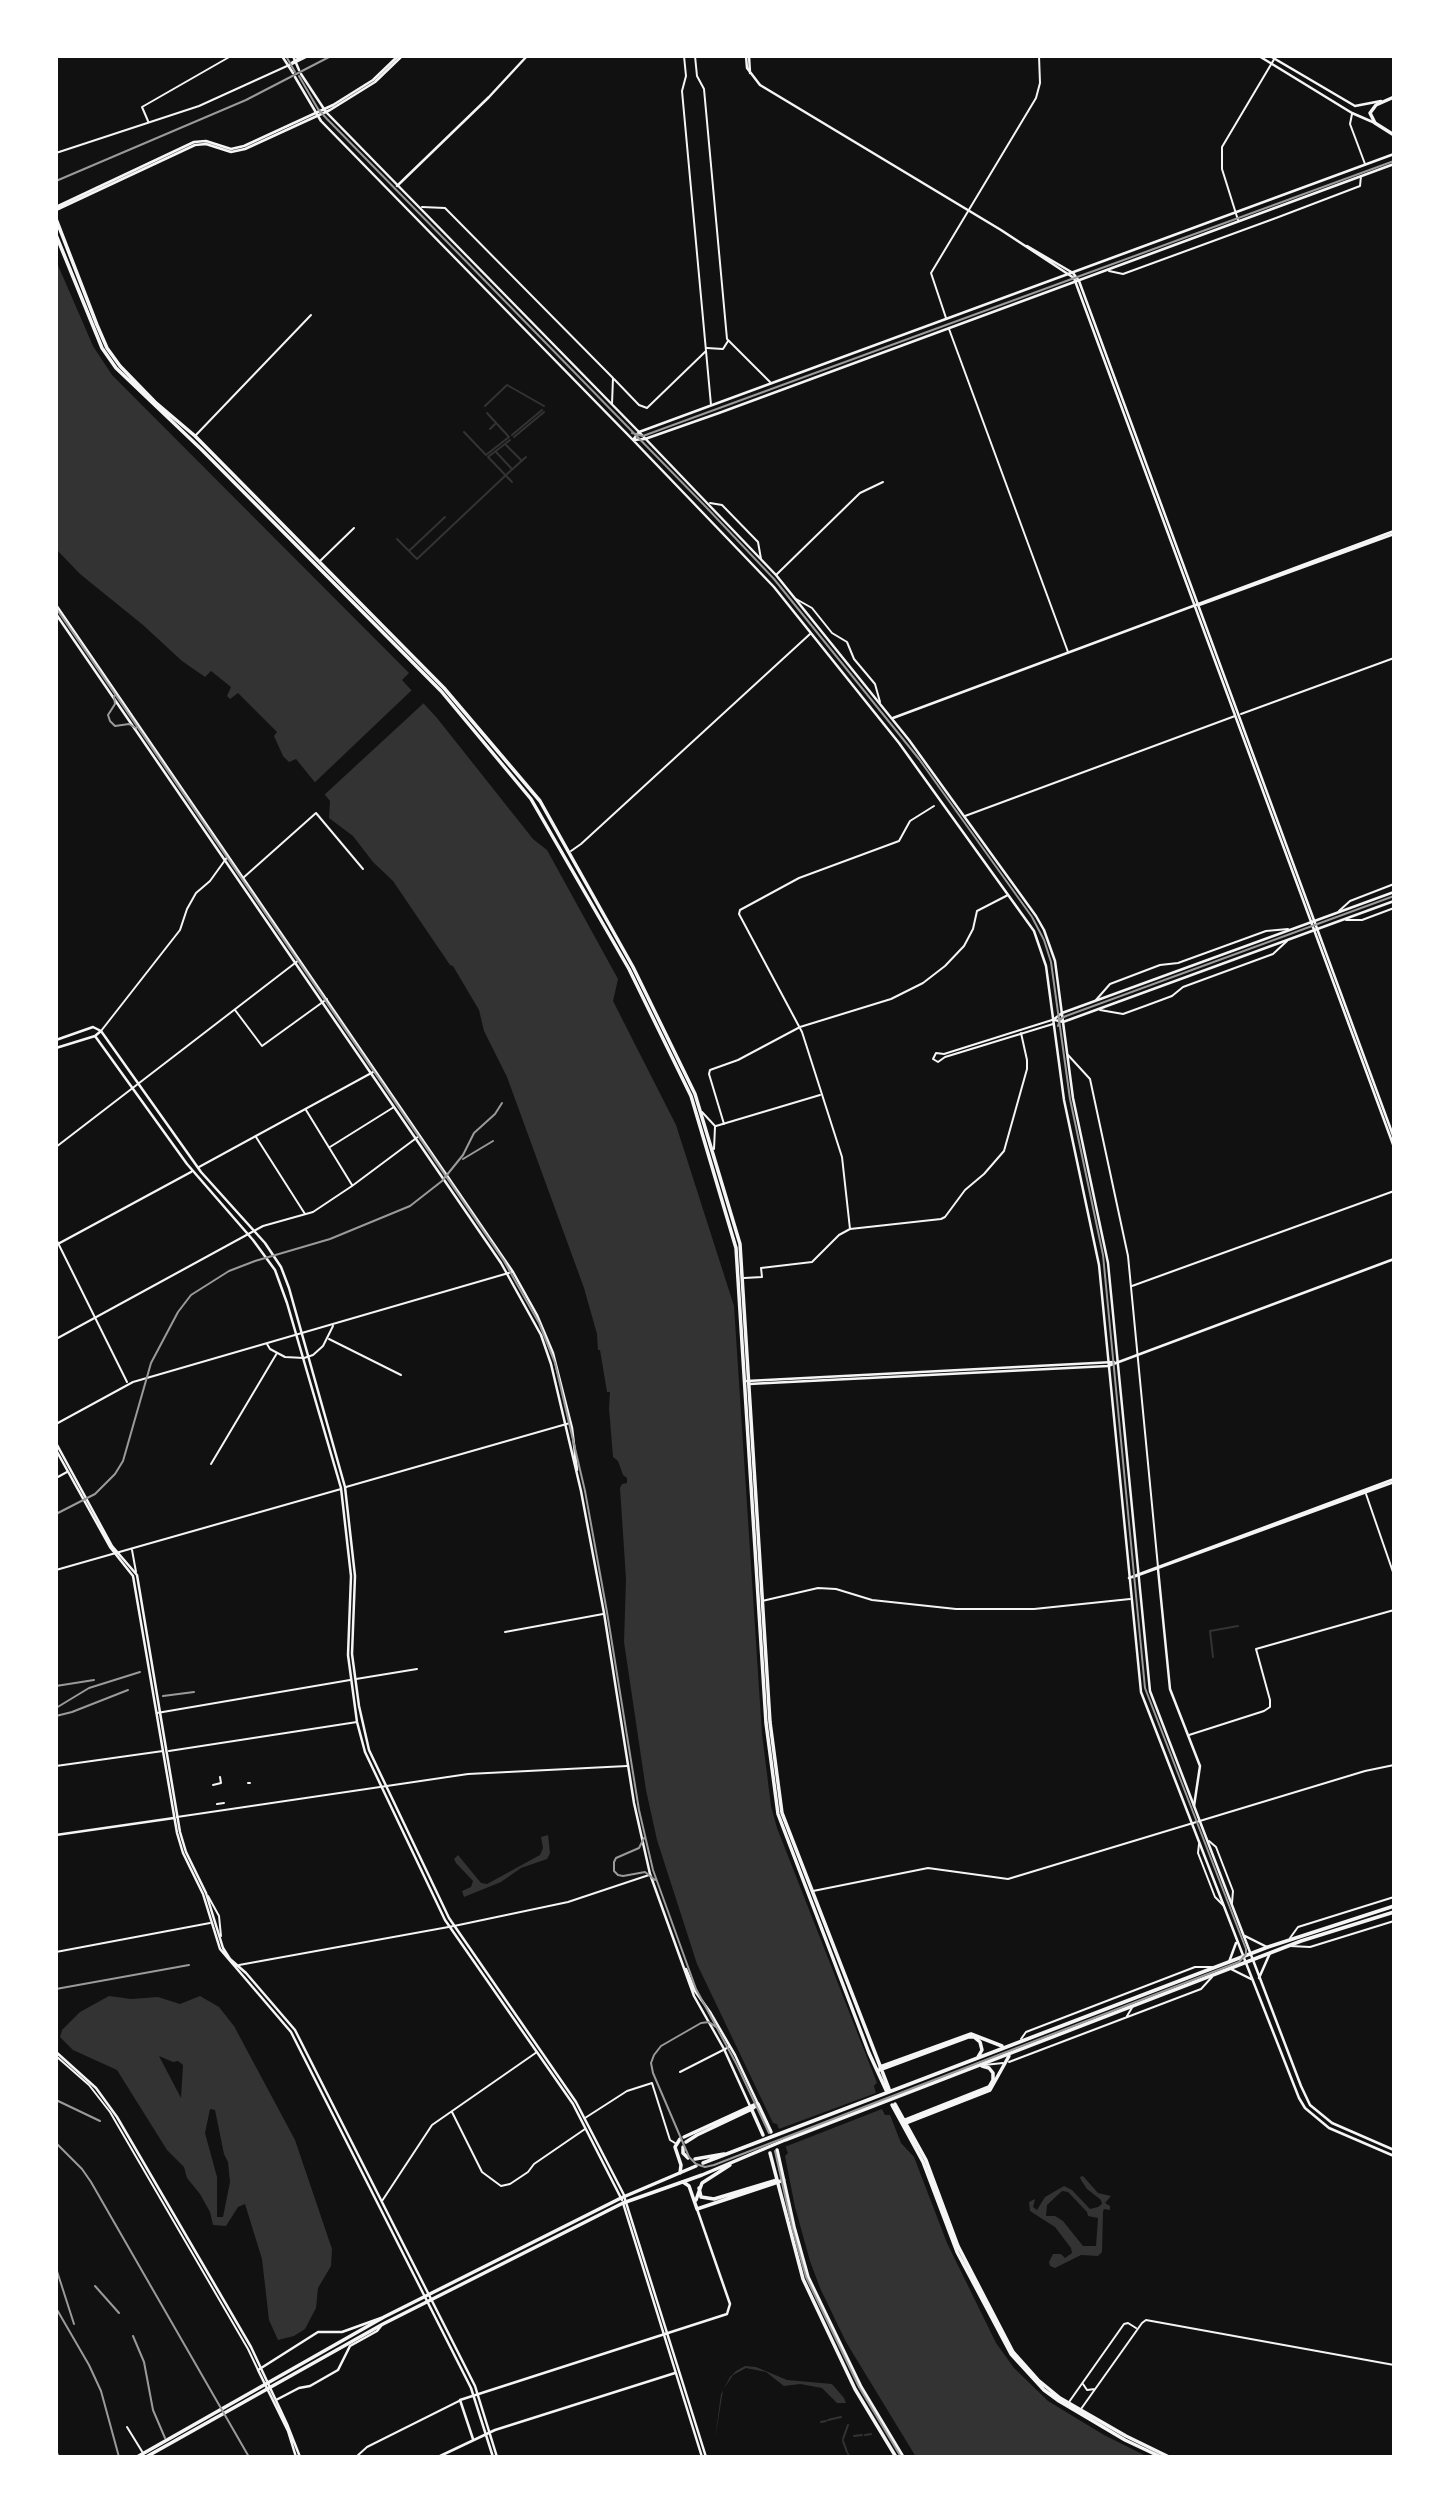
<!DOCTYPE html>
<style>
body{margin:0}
#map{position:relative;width:1450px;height:2513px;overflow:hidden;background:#111;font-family:"Crimson Pro",serif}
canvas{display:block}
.frame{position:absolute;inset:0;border:58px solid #fff;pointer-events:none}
</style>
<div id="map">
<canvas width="1450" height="2513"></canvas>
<div class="frame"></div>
</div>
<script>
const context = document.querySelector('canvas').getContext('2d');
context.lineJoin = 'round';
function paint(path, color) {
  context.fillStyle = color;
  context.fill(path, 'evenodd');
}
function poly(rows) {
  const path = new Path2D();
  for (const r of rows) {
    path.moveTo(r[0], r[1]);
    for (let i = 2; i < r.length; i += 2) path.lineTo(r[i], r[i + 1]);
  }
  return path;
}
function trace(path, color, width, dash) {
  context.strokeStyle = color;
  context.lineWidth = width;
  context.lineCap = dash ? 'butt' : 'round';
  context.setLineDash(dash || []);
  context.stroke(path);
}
paint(poly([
 [56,254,57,263,93,346,112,375,409,673,402,680,437,718,533,839,547,850,618,979,613,1001,676,1125,734,1306,762,1734,771,1806,777,1828,877,2083,874,2086,885,2115,890,2115,901,2143,914,2157,947,2243,996,2343,1014,2368,1048,2401,1104,2435,1148,2457,916,2457,846,2342,820,2288,810,2261,795,2207,785,2156,788,2153,777,2124,773,2123,697,1964,657,1840,646,1790,624,1642,626,1579,620,1488,622,1484,627,1483,627,1478,623,1475,618,1461,613,1457,609,1408,610,1392,607,1392,600,1350,598,1350,597,1334,584,1288,507,1077,484,1031,479,1010,453,966,450,965,393,881,373,862,353,836,329,818,330,801,296,759,289,762,283,756,274,736,277,732,238,693,230,699,227,696,231,687,211,671,205,677,182,661,143,625,80,574,56,549],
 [548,1835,550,1853,547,1859,521,1868,501,1882,464,1897,462,1891,471,1887,473,1881,456,1863,454,1859,458,1855,481,1883,487,1884,540,1855,543,1848,541,1837],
 [109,1996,131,1999,158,1997,180,2004,200,1996,219,2007,234,2026,295,2140,332,2249,331,2266,318,2288,316,2308,305,2329,294,2336,278,2340,269,2320,262,2259,245,2204,238,2207,226,2226,213,2225,210,2212,200,2194,187,2178,184,2167,167,2150,117,2070,73,2050,60,2037,62,2030,80,2012],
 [159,2056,173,2062,178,2061,183,2065,181,2098],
 [210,2109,215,2110,224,2154,228,2162,230,2182,223,2217,217,2217,217,2177,205,2133],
 [1083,2176,1098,2193,1111,2196,1105,2203,1110,2206,1110,2210,1104,2209,1103,2212,1102,2252,1098,2256,1081,2255,1055,2268,1050,2266,1049,2262,1053,2254,1061,2254,1065,2258,1072,2253,1071,2248,1055,2227,1030,2211,1029,2202,1035,2199,1033,2207,1037,2210,1045,2197,1064,2186,1072,2190,1090,2209,1098,2207,1102,2204,1101,2200,1087,2189,1081,2180,1080,2177],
 [1062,2191,1068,2192,1087,2212,1088,2216,1098,2218,1096,2246,1083,2246,1063,2221,1055,2216,1046,2216,1047,2205],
 [745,2366,756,2367,787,2380,832,2384,844,2398,846,2403,837,2403,822,2388,800,2384,784,2386,766,2372,746,2368,733,2375,723,2390,715,2439,721,2394,730,2377,736,2371]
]), '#333');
paint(poly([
 [414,688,426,701,322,797,312,785],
 [877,2083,890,2115,885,2115,882,2109,782,2148,776,2130,876,2093,874,2086]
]), '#111');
trace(poly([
 [485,406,507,385,544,406],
 [490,429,495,424],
 [464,432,486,455,509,437,487,413],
 [512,435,542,410],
 [514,437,544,412],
 [510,440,488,457,512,482],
 [505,444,521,460],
 [496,452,511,468],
 [507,474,526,457],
 [397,539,417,559,506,475],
 [410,550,445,517],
 [1213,1657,1210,1631,1238,1626],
 [828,2420,841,2417],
 [821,2422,826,2421],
 [865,2435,871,2434],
 [854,2436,862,2435],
 [843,2439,848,2425],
 [843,2441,847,2452],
 [848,2454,849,2457]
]), '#333', 2);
trace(poly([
 [684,56,686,76,682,91,711,405],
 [695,56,697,76,704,89,727,339,771,383],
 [1352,114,1350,124,1365,164],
 [148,121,142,107,231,56],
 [56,153,199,106,287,66],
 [422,207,445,208,613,378,612,404],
 [1238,220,1222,169,1222,147,1276,56],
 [1109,271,1123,274,1276,218,1360,186,1361,176],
 [946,318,931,273,1036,98,1040,83,1039,56],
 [949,329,1068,652],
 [707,348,723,349,728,341],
 [614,379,639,405,647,408,706,351],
 [195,436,311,315],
 [710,503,722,505,758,542,761,559],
 [320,561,354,528],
 [776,575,860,493,883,482],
 [796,599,812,608,832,633,847,642,854,659,875,684,880,702],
 [1241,714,1394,658],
 [965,816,1235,716],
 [571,851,581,844,810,634],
 [243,878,316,813,363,869],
 [1339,911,1350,901,1394,884],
 [1346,920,1362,920,1394,908],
 [1096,1000,1110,984,1160,965,1178,963,1266,931,1288,929],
 [235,1010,262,1046,327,999],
 [1100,1010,1123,1014,1145,1006,1172,996,1183,987,1273,954,1287,941],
 [1052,1020,944,1054,936,1053,933,1059,938,1062,945,1057,1053,1024],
 [101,1031,180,930,187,909,196,893,210,881,228,856],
 [1068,1055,1090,1079,1128,1256,1158,1567],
 [306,1110,352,1185],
 [702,1112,715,1126],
 [724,1124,709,1074,710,1070,738,1060,800,1027,891,999,923,983,945,966,964,946,973,929,977,911,1008,895],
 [716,1126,820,1095],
 [256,1137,305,1214],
 [56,1147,299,960],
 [330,1147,394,1107],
 [714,1149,715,1127],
 [199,1167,375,1071],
 [850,1229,842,1157,802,1032,739,914,740,910,799,878,899,841,910,821,934,806],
 [56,1239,127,1382],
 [744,1278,762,1277,761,1268,812,1262,839,1235,850,1229,941,1219,945,1217,965,1190,984,1174,1004,1151,1027,1069,1027,1060,1021,1033],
 [1132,1286,1394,1191],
 [56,1339,263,1226,313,1212,352,1186,419,1136],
 [329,1339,401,1375],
 [267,1344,270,1349,285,1357,304,1358,313,1355,323,1346,333,1326],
 [56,1424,133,1382,512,1272],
 [211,1464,277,1353],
 [56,1478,67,1472],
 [346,1487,570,1423],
 [1366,1494,1394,1575],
 [132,1550,136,1572],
 [56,1570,341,1489],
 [762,1601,818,1588,836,1589,872,1600,956,1609,1034,1609,1130,1599],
 [505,1632,603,1614],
 [356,1679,417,1669],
 [157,1713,350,1680],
 [1189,1735,1264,1711,1270,1707,1270,1700,1256,1649,1394,1610],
 [169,1751,357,1722],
 [56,1766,163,1751],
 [248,1783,250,1783],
 [213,1785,221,1783,220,1777],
 [217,1804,224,1803],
 [177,1817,468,1774,627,1766],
 [1209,1841,1216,1847,1233,1891,1232,1903],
 [1199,1844,1198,1853,1215,1897,1223,1905],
 [813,1891,928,1868,1008,1879,1365,1771,1394,1765],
 [208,1896,219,1916,221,1936],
 [1290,1938,1298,1927,1394,1897],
 [1290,1946,1310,1947,1394,1921],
 [56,1952,210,1923],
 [239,1965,454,1926,568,1902,649,1875],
 [1127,2016,1133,2006],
 [1021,2039,1026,2032,1195,1967,1212,1967],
 [56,2056,89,2085,110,2112,248,2349,258,2370],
 [1009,2062,1201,1989,1212,1977],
 [984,2065,1003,2063],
 [680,2072,729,2047],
 [452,2112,482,2172,501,2186,510,2184,528,2172,534,2164,585,2129],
 [585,2118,627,2091,652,2083,670,2140,675,2143],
 [382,2201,432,2125,537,2052],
 [1083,2384,1087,2390,1095,2389],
 [1069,2402,1124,2324,1128,2323,1136,2328],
 [1081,2409,1142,2323,1146,2320,1394,2365],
 [127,2427,143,2453],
 [356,2457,367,2447,459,2401]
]), '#f5f5f5', 2);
trace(poly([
 [746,56,747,68,760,85,1001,230,1074,278,1394,1147],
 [749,56,750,73],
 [1259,56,1352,113,1375,123],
 [1270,56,1355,106,1381,101],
 [290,64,302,56],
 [288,66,308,56],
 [397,186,489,97,527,56],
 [56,207,194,142,206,141,231,149,244,146,333,105,373,80,398,56],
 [56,210,195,145,206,144,231,152,245,149,330,110,375,82,402,56],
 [1027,246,1073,273,1079,281,1394,1138],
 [1199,605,1394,534],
 [893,718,1394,531],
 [95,1036,187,1164,253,1240,275,1270,287,1303,341,1488,351,1576,348,1655,357,1722,365,1752,445,1920,573,2104,622,2200],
 [56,1040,93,1027,101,1031,201,1172,265,1243,281,1267,289,1288,345,1487,355,1576,352,1654,359,1706,369,1750,449,1918,576,2102,624,2195],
 [56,1048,95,1036,101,1031],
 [56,1245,191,1172],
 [747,1381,1114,1362],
 [749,1384,1108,1366,1394,1259],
 [1158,1569,1170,1689,1200,1766,1194,1806],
 [1133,1577,1394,1482],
 [1129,1578,1394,1479],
 [56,1835,174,1818],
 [1253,1960,1301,2086,1310,2105,1332,2123,1394,2150],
 [1246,1963,1299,2098,1305,2108,1329,2128,1394,2156],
 [1231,1969,1253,1980],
 [1259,1978,1270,1953],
 [56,2052,96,2088,117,2117,251,2347,287,2424,300,2457],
 [276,2400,299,2388,310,2386,338,2370,350,2346,377,2331,381,2326],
 [473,2439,460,2400,727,2314,730,2304,697,2209],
 [296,2457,288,2431,258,2370,318,2332,342,2332,381,2318],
 [438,2457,495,2430,675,2373]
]), '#f5f5f5', 2.5);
trace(poly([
 [282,56,293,73],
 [293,56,299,70],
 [301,74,326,112,639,432,776,575,909,740,1036,916,1044,930,1055,961,1073,1098,1108,1263,1150,1691,1253,1960],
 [295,77,321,121,633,440,774,587,899,743,1034,931,1046,966,1064,1100,1099,1265,1141,1692,1246,1963],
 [633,440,639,432,1394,154],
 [633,440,645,439,719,413,1394,164],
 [56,605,513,1272,537,1315,553,1353,572,1428,577,1470],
 [56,614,501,1263,541,1335,551,1364,581,1491,604,1613,634,1803,650,1874,694,1996,724,2049,750,2106],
 [1053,1020,1062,1013,1394,892],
 [1055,1020,1063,1022,1394,901],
 [56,1443,112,1546,137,1575,180,1832,186,1852,206,1893,223,1948,230,1959,246,1973,295,2030,475,2386,497,2457],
 [56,1450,110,1547,133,1576,177,1833,183,1853,203,1894,220,1949,291,2032,471,2388,493,2457],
 [1245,1936,1267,1947],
 [1229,1962,1236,1943],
 [686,1969,695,1991,710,2012,735,2055,758,2104],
 [624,2196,706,2457],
 [623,2203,702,2457],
 [1394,2457,1394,2456]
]), '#f5f5f5', 2.5);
trace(poly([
 [1394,97,1376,105,1370,113,1375,123,1394,135],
 [56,219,97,325,107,348,120,366,155,402,195,436,444,688,540,801,633,967,695,1094,740,1244,770,1722,782,1813,889,2089],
 [56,235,102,348,116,368,201,449,441,691,531,799,629,969,691,1096,736,1248,766,1723,778,1814,869,2053,886,2090],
 [880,2067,971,2034,1002,2046],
 [879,2070,968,2037,974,2037,980,2042,982,2050,978,2057],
 [758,2104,771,2132],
 [895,2104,926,2160,958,2246,1013,2352,1038,2380,1060,2398,1126,2436,1169,2457],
 [892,2105,923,2162,957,2252,1011,2354,1044,2390,1059,2401,1125,2440,1161,2457],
 [751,2108,763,2135],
 [903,2121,989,2087,993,2080,993,2073,989,2068,982,2066],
 [903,2124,990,2090,1009,2056],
 [684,2137,756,2104],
 [680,2139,675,2147,681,2165,680,2173],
 [686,2142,697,2135,752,2109,758,2104],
 [683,2147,683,2153,688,2158],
 [777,2150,794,2227,808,2277,861,2387,903,2457],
 [770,2153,803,2279,855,2389,896,2457],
 [695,2159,724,2154],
 [703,2163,1268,1947,1394,1906],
 [683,2182,689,2186,697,2209,784,2180],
 [699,2188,701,2197,714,2199,777,2180],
 [696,2200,702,2183,730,2165],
 [137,2457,384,2317,621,2198,696,2166],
 [146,2457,383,2324,623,2203,702,2175,785,2140,1301,1941,1394,1912]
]), '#f5f5f5', 3.5);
trace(poly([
 [286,56,295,72],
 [299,76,318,109,327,119,705,506,774,579,919,759,1032,917,1044,940,1051,962,1070,1099,1103,1255,1145,1688,1246,1949,1246,1954,1239,1962,714,2165,705,2167,696,2164,689,2157,653,2073,651,2063,654,2055,661,2046,701,2023,709,2022,716,2027],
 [632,433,643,436,1394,161],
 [56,608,504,1261,539,1323,555,1363,585,1491,607,1612,639,1810,653,1870,696,1989,737,2065,769,2133],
 [114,696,115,704,108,715,110,721,115,726,129,724,136,728],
 [1058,1026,1060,1019,1066,1016,1394,896],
 [644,1838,639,1848,616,1858,614,1862,614,1871,618,1875,623,1876,645,1872,655,1880],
 [775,2151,792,2227,806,2277,859,2387,901,2457]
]), '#9a9a9a', 2);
trace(poly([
 [56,181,246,100,331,56],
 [463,1159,493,1141],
 [56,1514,95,1494,115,1474,123,1461,151,1363,178,1312,191,1295,229,1271,255,1261,330,1239,410,1206,442,1181,463,1155,474,1133,495,1114,502,1103],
 [56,1686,94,1680],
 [163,1696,194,1692],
 [56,1708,89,1688,140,1672],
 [56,1716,72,1712,128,1690],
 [56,1989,189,1965],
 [56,2100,100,2121],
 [56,2143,82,2169,91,2182,249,2457],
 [56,2268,74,2324],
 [95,2286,119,2313],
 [56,2308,89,2365,101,2391,119,2457],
 [133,2336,144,2362,153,2410,165,2438],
 [56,2451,59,2457]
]), '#9a9a9a', 2);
</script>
